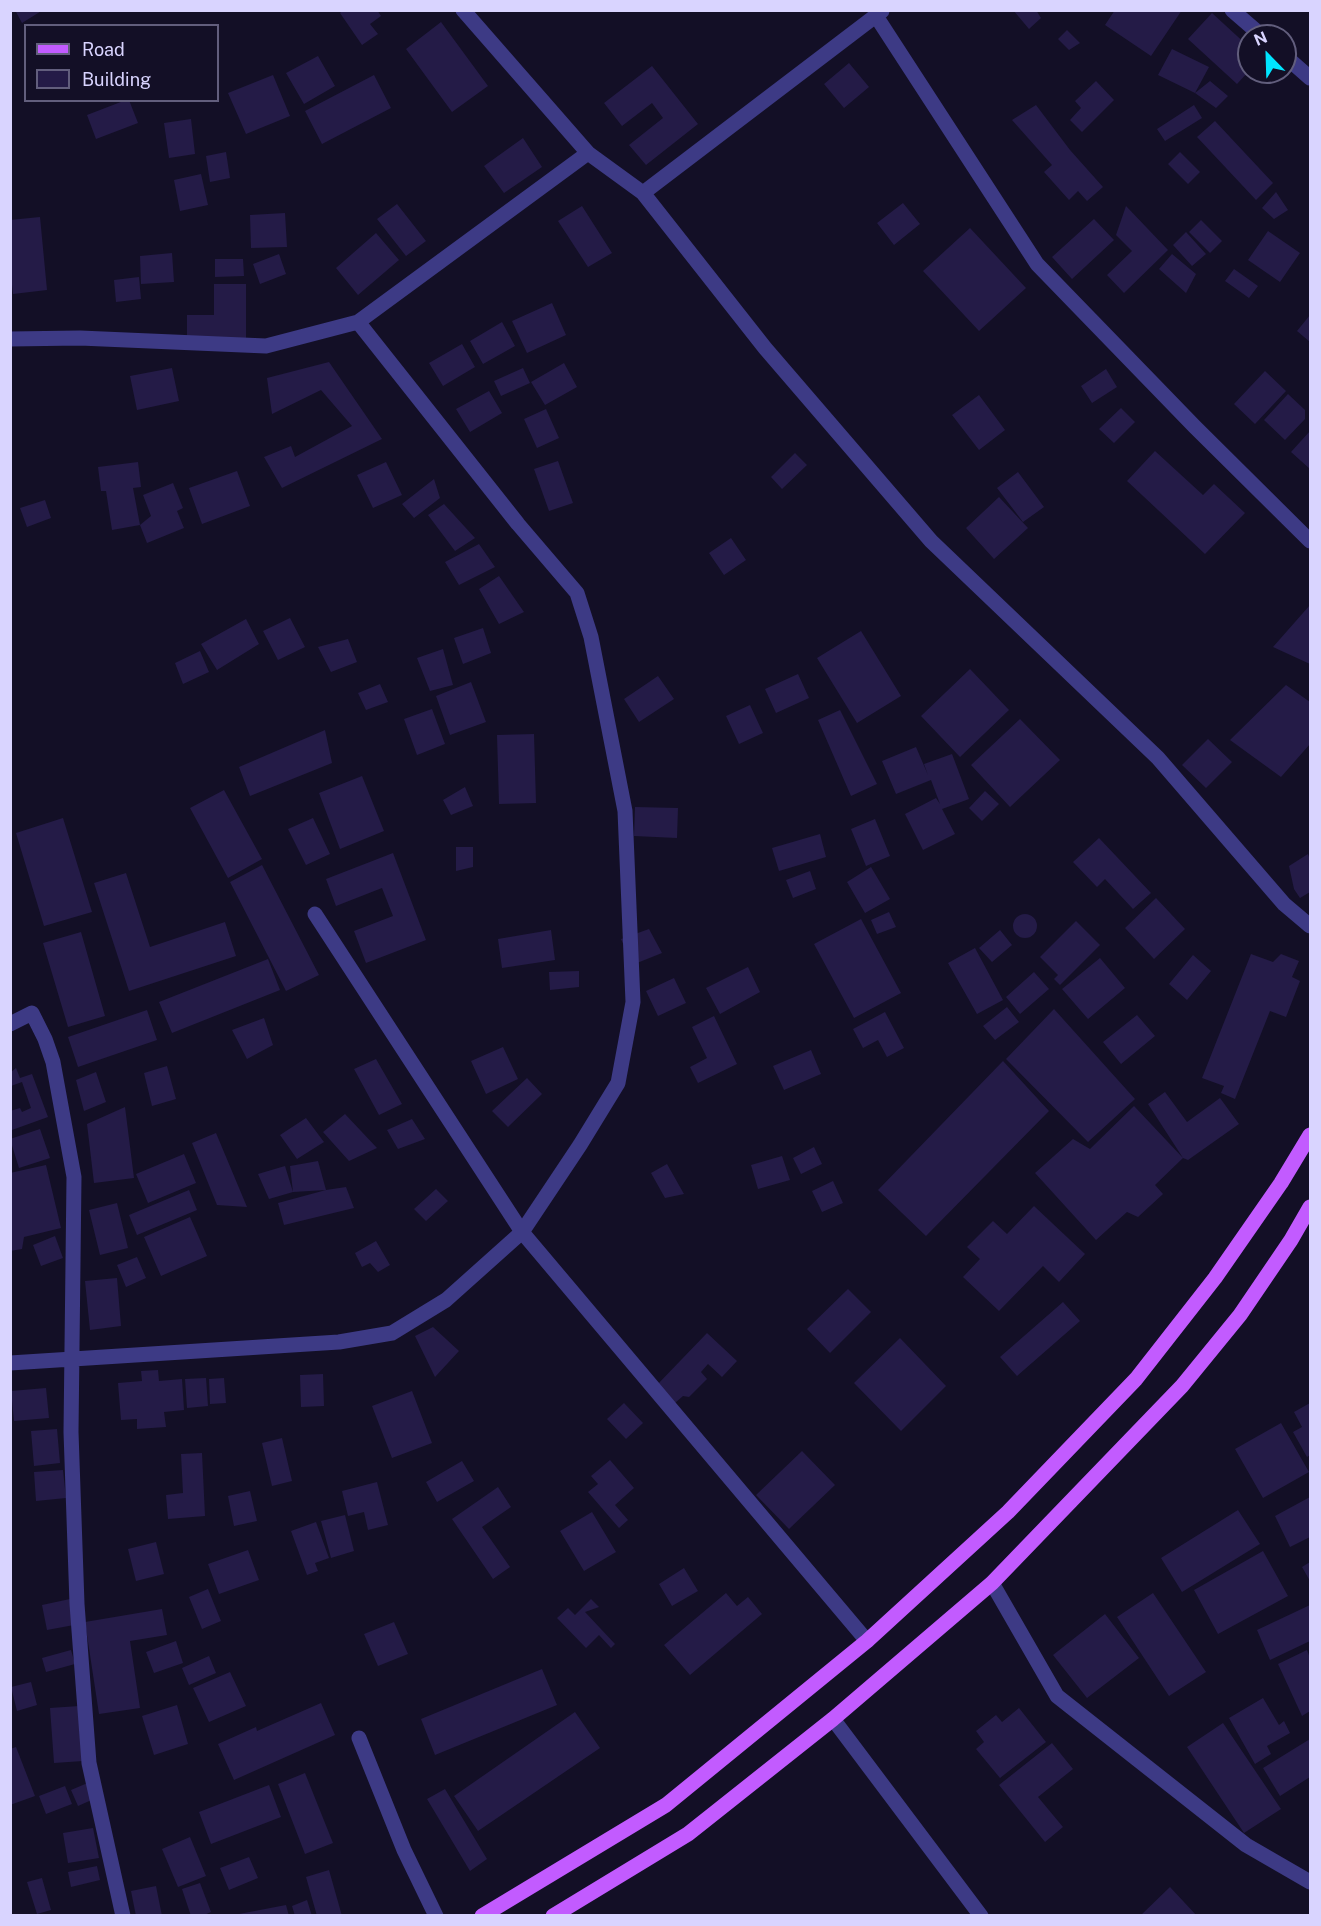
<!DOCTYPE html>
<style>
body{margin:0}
#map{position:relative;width:1321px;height:1926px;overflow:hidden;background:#130f26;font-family:"Public Sans",sans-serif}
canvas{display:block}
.frame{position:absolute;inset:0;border:12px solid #d9d4ff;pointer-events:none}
.legend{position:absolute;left:24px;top:24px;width:195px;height:78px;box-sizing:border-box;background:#130f26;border:2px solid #625e7d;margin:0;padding:8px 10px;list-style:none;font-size:18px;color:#d9d4ff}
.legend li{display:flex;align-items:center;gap:12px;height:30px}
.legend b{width:30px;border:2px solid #625e7d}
.north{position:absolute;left:1237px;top:24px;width:60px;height:60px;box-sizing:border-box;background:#130f26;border:2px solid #625e7d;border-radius:50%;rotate:337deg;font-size:16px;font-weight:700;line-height:24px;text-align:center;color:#d9d4ff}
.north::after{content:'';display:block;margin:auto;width:21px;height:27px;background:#00e5ff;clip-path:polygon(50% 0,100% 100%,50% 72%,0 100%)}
</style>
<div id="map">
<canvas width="1321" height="1926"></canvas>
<div class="frame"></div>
<ul class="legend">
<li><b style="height:8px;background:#c25bff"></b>Road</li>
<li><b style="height:16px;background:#241b47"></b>Building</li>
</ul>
<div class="north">N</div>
</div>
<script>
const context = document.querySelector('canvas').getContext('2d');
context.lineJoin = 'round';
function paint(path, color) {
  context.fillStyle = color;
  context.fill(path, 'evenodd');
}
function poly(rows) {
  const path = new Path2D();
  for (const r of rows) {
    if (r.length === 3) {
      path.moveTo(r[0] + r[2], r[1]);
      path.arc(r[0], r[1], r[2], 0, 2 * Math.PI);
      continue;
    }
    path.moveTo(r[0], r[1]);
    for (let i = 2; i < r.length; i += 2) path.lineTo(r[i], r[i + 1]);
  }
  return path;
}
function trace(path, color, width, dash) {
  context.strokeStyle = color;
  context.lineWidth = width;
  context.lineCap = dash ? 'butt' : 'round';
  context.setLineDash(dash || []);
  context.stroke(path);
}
paint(poly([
 [15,10,43,10,22,23],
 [343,10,377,10,381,16,370,24,378,34,362,45,340,13],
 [1013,10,1036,10,1041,18,1029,29],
 [1115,10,1182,10,1151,56,1105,25],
 [1212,13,1249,47,1249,71,1237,84,1188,39],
 [441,22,488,86,452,112,406,49],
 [1067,30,1080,43,1069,50,1058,39],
 [1172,49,1209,67,1195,93,1158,75],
 [318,56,335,86,304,104,286,73],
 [849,63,869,87,844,108,824,84],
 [652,66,698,124,646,165,629,145,663,118,652,103,622,126,604,103],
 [273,75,290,116,246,134,228,93],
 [374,75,391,108,322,144,305,111],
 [1096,81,1114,100,1082,132,1070,120,1081,108,1075,101],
 [1210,81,1228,96,1216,108,1195,93],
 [126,100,129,100,138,123,96,139,87,115],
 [1036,105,1070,150,1103,187,1087,201,1078,191,1069,200,1044,172,1052,165,1012,120],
 [1194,105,1202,118,1165,141,1157,129],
 [191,119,195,154,169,158,164,123],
 [1215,121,1273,183,1256,200,1197,137],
 [523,138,542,167,504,193,484,166],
 [226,152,230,178,210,182,206,156],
 [1180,152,1200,172,1188,184,1168,164],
 [201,174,208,205,180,211,174,180],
 [1276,192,1288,210,1274,219,1262,208],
 [903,203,920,224,894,245,877,223],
 [397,204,426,241,406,256,377,219],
 [582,206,612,253,588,267,558,221],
 [1126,206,1168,250,1124,293,1107,275,1132,251,1116,235],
 [285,213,287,247,251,248,250,215],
 [40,217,47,290,13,294,10,267,10,220],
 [1094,219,1114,240,1072,279,1052,257],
 [1201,220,1222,241,1210,253,1189,232],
 [970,228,1026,288,979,331,923,271],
 [1268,231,1300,253,1280,282,1248,260],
 [1186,232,1206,254,1192,266,1173,245],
 [376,233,399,260,358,295,336,268],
 [172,253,174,282,141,284,140,256],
 [279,254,286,274,260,284,253,264],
 [1172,254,1196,274,1186,293,1159,269],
 [215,259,243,259,244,276,215,277],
 [1234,269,1258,286,1249,298,1225,281],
 [139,277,141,299,116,302,114,280],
 [214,284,246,284,246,338,187,338,187,315,214,315],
 [552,303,566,335,527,353,512,321],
 [1310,315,1310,342,1297,331],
 [502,322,515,346,483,364,470,341],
 [462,344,475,367,443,386,429,363],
 [329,362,382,439,282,488,264,457,291,446,295,457,352,426,321,390,272,414,267,378],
 [564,363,577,387,545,405,531,382],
 [172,368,179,401,137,410,130,376],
 [523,368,530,383,501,396,494,381],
 [1106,369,1117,387,1092,403,1081,386],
 [1265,371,1286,391,1255,424,1234,404],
 [489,391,502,413,470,432,456,409],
 [1288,394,1305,410,1305,419,1285,440,1264,420],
 [979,395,1005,430,979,450,952,415],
 [1121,408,1135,422,1114,443,1099,429],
 [546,409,559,438,537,448,524,419],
 [1310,431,1310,469,1291,452],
 [1155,451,1203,495,1214,484,1245,513,1205,554,1127,481],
 [795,453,807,465,782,489,771,477],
 [558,461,573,503,549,511,534,469],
 [138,462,141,487,133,488,140,525,112,530,106,491,101,491,98,467],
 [386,462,402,495,373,508,357,475],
 [237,471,250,506,202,524,189,488],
 [1018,472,1044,507,1023,522,997,488],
 [434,479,440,498,414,518,402,504],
 [173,483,183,508,177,511,184,528,147,543,140,525,151,516,143,495],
 [999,497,1028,528,994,559,966,528],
 [45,500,51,518,27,527,20,508],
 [444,504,475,538,455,551,428,515],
 [731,538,746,560,724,575,709,553],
 [479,544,495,567,459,585,445,562],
 [499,576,524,612,499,624,479,589],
 [1310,605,1310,664,1273,647],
 [290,618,305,647,278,660,263,631],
 [246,619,259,644,217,670,201,644],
 [483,628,491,653,463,664,454,638],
 [861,631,901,696,857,723,817,658],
 [348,639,357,662,331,672,318,647],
 [443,649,453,685,430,691,417,658],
 [200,651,209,672,183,684,175,663],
 [970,669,1009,710,960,757,921,716],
 [798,674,809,698,776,713,765,689],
 [658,676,674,699,639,722,624,699],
 [471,682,486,722,450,735,436,696],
 [380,684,388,702,366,710,358,693],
 [1286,685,1310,702,1310,744,1281,777,1230,740],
 [750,705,763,733,739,744,726,716],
 [432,709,445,744,417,755,404,719],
 [840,710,877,784,851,796,818,720],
 [1020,719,1060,760,1010,807,971,765],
 [325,730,332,763,250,796,239,767],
 [534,734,536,803,499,804,497,735],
 [1208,739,1232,762,1206,788,1182,765],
 [916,747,928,775,924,764,952,754,969,799,942,809,955,834,923,850,905,814,936,798,940,804,931,780,896,794,882,761],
 [362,776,384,831,340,849,319,793],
 [465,787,473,806,451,815,443,800],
 [224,790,262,859,228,878,190,808],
 [985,791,999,804,982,821,969,808],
 [635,807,678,808,677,838,634,836],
 [63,818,92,912,44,926,16,833],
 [313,818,330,854,306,865,288,829],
 [875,819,890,856,866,866,851,829],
 [820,834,826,857,779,871,772,848],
 [1099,838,1151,893,1133,909,1105,879,1097,887,1073,862],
 [456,847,473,847,473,867,456,871],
 [393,853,426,940,366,963,354,931,393,916,382,888,336,906,326,879],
 [1308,854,1310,860,1310,892,1300,898,1294,889,1289,866],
 [262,865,319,975,286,991,230,882],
 [871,867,890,899,865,913,847,882],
 [810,871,816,889,793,898,786,880],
 [126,873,150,947,225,922,236,956,129,991,94,883],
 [1156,898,1185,929,1154,959,1125,928],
 [889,912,896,927,877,934,871,920],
 [1025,926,12],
 [861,919,901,993,854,1018,814,944],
 [1076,921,1100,945,1060,985,1054,979,1058,975,1040,957],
 [649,929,662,953,632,965,621,939],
 [551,930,555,960,502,968,498,939],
 [1000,930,1012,945,992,962,979,948],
 [81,932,105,1016,68,1027,43,943],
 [975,948,1003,1000,977,1014,948,963],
 [1251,954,1273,962,1281,954,1299,961,1292,977,1300,981,1286,1017,1270,1011,1235,1099,1221,1093,1224,1086,1202,1078],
 [1193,955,1211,971,1187,1000,1169,984],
 [1100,958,1125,988,1088,1019,1062,989],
 [268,959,280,990,172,1033,159,1002],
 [748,967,760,992,720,1014,706,988],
 [579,971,579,987,550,990,549,972],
 [1034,972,1049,989,1020,1014,1006,997],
 [674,978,686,1003,658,1016,646,991],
 [1007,1007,1019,1022,995,1040,983,1026],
 [1054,1009,1135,1099,1088,1142,1006,1059],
 [147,1010,157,1040,78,1067,68,1037],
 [885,1012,904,1048,887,1057,878,1040,863,1048,853,1029],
 [1137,1015,1155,1036,1121,1064,1103,1042],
 [714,1016,737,1064,698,1083,690,1067,707,1058,692,1027],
 [264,1018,273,1045,247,1059,232,1030],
 [503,1047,518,1079,486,1094,471,1061],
 [811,1050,821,1074,784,1090,773,1066],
 [376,1059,402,1104,379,1115,354,1069],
 [1003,1061,1049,1111,926,1236,878,1190],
 [167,1066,176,1099,152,1106,144,1073],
 [16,1068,20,1078,32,1074,48,1117,12,1130,10,1128,10,1111,20,1108,22,1112,31,1108,22,1082,11,1086,10,1084,10,1073],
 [96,1072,106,1102,84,1111,76,1080],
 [527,1078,542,1094,508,1127,492,1111],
 [1165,1092,1187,1122,1220,1098,1239,1124,1188,1160,1183,1158,1148,1104],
 [1134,1106,1183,1158,1155,1185,1163,1194,1138,1217,1127,1212,1096,1240,1035,1173,1073,1139,1090,1149],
 [125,1107,134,1178,94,1183,87,1124],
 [345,1114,377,1148,349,1161,323,1132],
 [306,1118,324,1142,297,1159,280,1135],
 [412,1119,425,1139,398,1149,387,1130],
 [40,1129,50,1158,19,1168,10,1139],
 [216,1133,247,1207,217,1205,192,1143],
 [814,1147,822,1164,801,1174,793,1158],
 [184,1154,196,1183,148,1203,136,1174],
 [782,1156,790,1180,758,1189,751,1165],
 [318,1161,326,1190,346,1187,354,1208,284,1225,278,1203,326,1190,293,1192,269,1199,258,1174,285,1166,293,1192,290,1166],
 [667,1164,684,1194,665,1198,651,1173],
 [46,1165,61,1228,24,1237,22,1249,10,1251,10,1173],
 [833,1181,843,1203,822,1212,812,1191],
 [436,1189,448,1201,426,1221,414,1209],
 [189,1190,197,1210,137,1235,129,1215],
 [117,1203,128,1248,100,1255,89,1210],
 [1034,1206,1085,1254,1059,1282,1043,1266,999,1311,963,1277,980,1259,967,1247,993,1221,1007,1234],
 [190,1217,207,1256,161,1276,144,1237],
 [55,1236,63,1258,41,1266,33,1245],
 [376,1241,390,1265,378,1272,370,1263,362,1267,355,1253],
 [137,1257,146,1278,126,1287,117,1265],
 [117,1278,121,1326,90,1330,85,1281],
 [848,1289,871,1312,830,1353,807,1329],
 [1063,1302,1080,1321,1017,1376,1000,1357],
 [433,1327,459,1351,435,1377,415,1336],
 [707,1333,737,1361,722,1377,708,1364,701,1372,707,1379,689,1397,683,1396,675,1403,656,1386],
 [900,1338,946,1386,901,1431,854,1383],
 [158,1370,159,1381,182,1379,184,1410,164,1412,166,1427,137,1429,137,1419,121,1420,118,1383,142,1381,141,1371],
 [323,1374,324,1406,301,1407,300,1375],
 [206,1378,208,1406,187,1408,185,1379],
 [224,1378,226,1403,210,1404,209,1379],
 [46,1388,49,1418,14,1421,11,1391],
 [412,1391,432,1443,392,1458,372,1406],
 [624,1403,643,1423,626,1439,607,1419],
 [1310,1403,1310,1455,1307,1457,1293,1432,1302,1427,1294,1412],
 [1281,1423,1309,1472,1263,1498,1235,1449],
 [57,1429,60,1463,34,1466,31,1431],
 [282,1438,292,1481,272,1486,262,1443],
 [802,1451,835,1485,789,1529,756,1495],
 [202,1453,205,1516,168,1519,166,1495,183,1493,181,1454],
 [610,1460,634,1488,615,1505,628,1520,619,1528,588,1492,598,1484,591,1476],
 [462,1461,474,1481,437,1502,426,1482],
 [63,1470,66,1498,36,1501,34,1472],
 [377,1482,388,1525,368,1530,364,1512,348,1516,342,1491],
 [498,1487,511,1507,482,1527,510,1567,493,1579,452,1519],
 [250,1491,257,1521,234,1526,228,1496],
 [1310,1497,1310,1537,1290,1547,1275,1516],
 [1238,1510,1260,1544,1182,1592,1161,1558],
 [592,1512,616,1552,584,1571,560,1531],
 [345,1515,354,1551,331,1558,321,1521],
 [316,1522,329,1558,315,1563,318,1571,307,1575,291,1531],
 [156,1542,164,1574,136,1581,128,1549],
 [248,1550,259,1580,219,1594,208,1564],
 [1263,1551,1288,1596,1218,1634,1194,1590],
 [1310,1562,1310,1581,1302,1567],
 [684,1568,698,1591,672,1606,659,1584],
 [208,1589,221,1621,202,1629,189,1597],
 [726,1593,737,1606,748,1597,762,1614,690,1675,664,1645],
 [1153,1593,1206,1672,1169,1696,1117,1617],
 [70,1599,74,1625,47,1630,42,1605],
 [591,1599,599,1607,585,1612,615,1644,611,1648,599,1635,586,1648,557,1618,568,1608,575,1615],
 [1310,1605,1310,1641,1270,1660,1257,1630],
 [162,1609,167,1635,130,1641,140,1708,99,1714,85,1622],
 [1105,1614,1139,1658,1087,1698,1053,1655],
 [394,1622,408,1654,378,1666,364,1634],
 [176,1641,183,1663,154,1673,146,1652],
 [71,1650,75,1664,46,1672,42,1658],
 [1307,1650,1310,1658,1310,1711,1302,1716,1278,1664],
 [209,1656,216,1673,189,1685,182,1668],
 [542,1669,557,1705,435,1755,421,1719],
 [230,1672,246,1706,209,1722,193,1688],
 [31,1682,37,1705,17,1711,11,1687],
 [1263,1698,1279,1725,1284,1721,1290,1733,1267,1746,1271,1754,1255,1764,1229,1718],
 [321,1703,335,1735,234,1780,218,1744,256,1727,257,1731],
 [177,1705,188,1744,154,1755,142,1716],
 [79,1706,83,1761,54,1763,50,1708],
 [1019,1708,1046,1742,1000,1778,976,1749,984,1742,976,1731,996,1715,1002,1722],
 [575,1712,600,1748,478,1831,454,1796],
 [1223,1723,1281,1809,1244,1833,1187,1747],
 [1310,1739,1310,1777,1280,1796,1263,1768],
 [1052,1743,1073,1769,1038,1797,1063,1827,1045,1842,999,1785],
 [16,1747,35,1796,10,1805,10,1749],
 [305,1773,333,1843,305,1854,278,1784],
 [90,1782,96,1798,78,1806,71,1790],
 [269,1785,281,1817,211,1844,199,1812],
 [65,1786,72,1804,46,1814,39,1796],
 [445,1789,487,1859,470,1871,427,1799],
 [93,1828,99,1858,68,1863,63,1833],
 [190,1837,206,1876,178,1887,162,1849],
 [249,1857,258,1878,229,1890,220,1868],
 [97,1866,100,1880,71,1887,68,1872],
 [329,1870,342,1916,317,1916,306,1877],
 [42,1878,51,1910,37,1914,27,1882],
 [200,1883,211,1912,202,1916,191,1916,182,1889],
 [156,1886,162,1916,136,1916,131,1891],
 [1170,1887,1197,1916,1140,1916],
 [307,1900,312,1916,295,1916,292,1906],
 [286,1905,289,1916,239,1916,239,1914]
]), '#241b47');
trace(poly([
 [463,10,588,153,643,193,765,348,931,541,1158,758,1284,904,1310,926],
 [1232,10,1262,36],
 [876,16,1037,264,1195,427,1310,541],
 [1285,56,1310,78],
 [643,193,882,11],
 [10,339,80,338,266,346,358,322,588,153],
 [315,914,522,1232,867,1641],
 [10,1024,32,1013,45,1039,53,1062,74,1177,71,1432,77,1604,89,1763,123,1916],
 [10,1363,339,1342,392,1333,446,1300,522,1232,580,1145,618,1083,633,1002,625,811,591,637,577,593,518,524,358,322],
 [992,1583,1057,1696,1246,1845,1310,1882],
 [833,1719,981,1916],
 [359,1738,404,1850,436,1916]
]), '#3d3a85', 15);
trace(poly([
 [482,1916,666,1805,867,1641,1008,1512,1136,1379,1215,1278,1281,1183,1310,1135],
 [553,1916,688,1834,833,1719,992,1583,1182,1386,1240,1315,1291,1240,1310,1207]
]), '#c25bff', 15);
</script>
